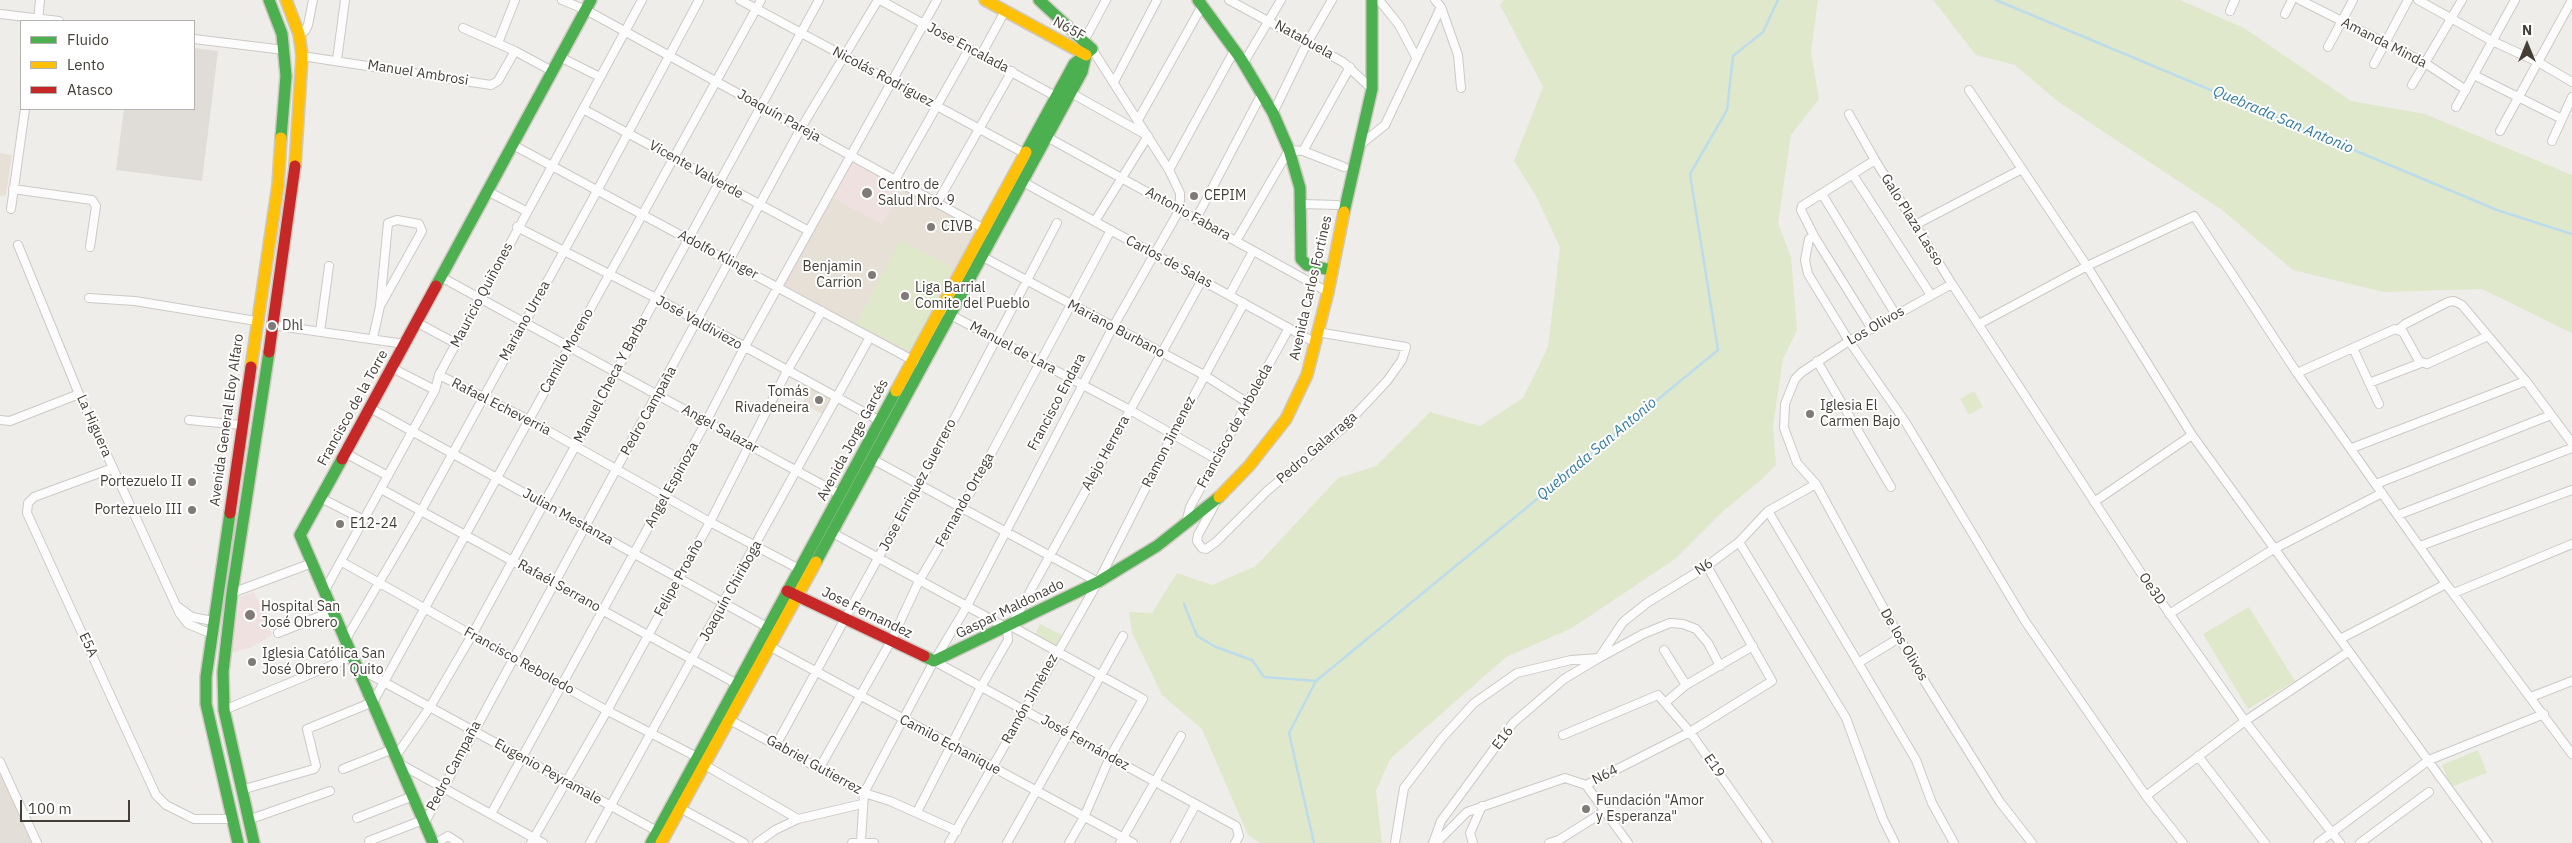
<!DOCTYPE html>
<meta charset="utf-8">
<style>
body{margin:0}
#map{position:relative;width:2572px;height:843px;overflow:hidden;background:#efedea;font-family:"IBM Plex Sans",sans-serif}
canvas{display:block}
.legend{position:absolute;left:20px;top:20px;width:175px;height:90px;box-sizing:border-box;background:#fff;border:1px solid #b5b2af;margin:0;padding:6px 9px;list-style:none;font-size:15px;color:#453e37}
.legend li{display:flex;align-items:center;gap:10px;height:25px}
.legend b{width:25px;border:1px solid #b5b2af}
.north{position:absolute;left:2502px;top:20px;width:50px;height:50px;-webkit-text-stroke:4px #fff;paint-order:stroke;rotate:0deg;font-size:14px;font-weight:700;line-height:20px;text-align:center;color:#453e37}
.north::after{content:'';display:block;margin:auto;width:18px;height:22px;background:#453e37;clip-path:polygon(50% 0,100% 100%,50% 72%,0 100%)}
.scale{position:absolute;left:20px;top:800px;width:110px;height:22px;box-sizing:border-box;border:2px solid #453e37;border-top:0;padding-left:6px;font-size:15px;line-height:18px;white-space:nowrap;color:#453e37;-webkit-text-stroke:4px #fff;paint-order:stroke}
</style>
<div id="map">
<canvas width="2572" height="843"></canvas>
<ul class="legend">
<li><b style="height:6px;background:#4caf50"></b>Fluido</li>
<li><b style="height:6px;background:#ffc107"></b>Lento</li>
<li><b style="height:6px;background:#c62828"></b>Atasco</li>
</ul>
<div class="north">N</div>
<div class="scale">100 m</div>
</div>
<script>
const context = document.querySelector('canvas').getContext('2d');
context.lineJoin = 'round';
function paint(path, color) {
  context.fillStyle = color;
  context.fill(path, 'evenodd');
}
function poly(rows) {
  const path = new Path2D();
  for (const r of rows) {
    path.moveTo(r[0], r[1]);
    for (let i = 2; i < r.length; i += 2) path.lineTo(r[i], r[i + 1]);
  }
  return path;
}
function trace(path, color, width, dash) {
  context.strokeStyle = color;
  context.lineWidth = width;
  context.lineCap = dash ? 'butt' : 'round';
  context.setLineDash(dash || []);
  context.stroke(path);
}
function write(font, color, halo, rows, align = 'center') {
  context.font = font + ' "IBM Plex Sans",sans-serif';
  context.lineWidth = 4;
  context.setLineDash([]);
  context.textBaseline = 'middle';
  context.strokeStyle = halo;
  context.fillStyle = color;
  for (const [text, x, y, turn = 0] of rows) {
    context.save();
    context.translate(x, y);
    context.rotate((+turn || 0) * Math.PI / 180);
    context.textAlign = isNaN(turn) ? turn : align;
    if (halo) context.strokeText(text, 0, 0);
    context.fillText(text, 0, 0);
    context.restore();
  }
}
paint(poly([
 [0,759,37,843,0,843]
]), '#e3dfd8');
paint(poly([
 [194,48,218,51,202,181,116,170,124,109,194,109]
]), '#e0dcd8');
paint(poly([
 [0,153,12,155,6,195,0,196],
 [902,189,980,231,912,355,784,285,832,197,882,224],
 [813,385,836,398,826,416,802,403]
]), '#e6e0d6');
paint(poly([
 [851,161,902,189,882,224,832,197],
 [254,592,272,635,252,647,231,653,240,597]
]), '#eee1df');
paint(poly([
 [1504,0,1818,0,1811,52,1819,99,1791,135,1778,223,1791,257,1797,330,1783,359,1773,426,1776,465,1760,481,1723,511,1675,559,1572,628,1506,657,1390,759,1376,791,1382,843,1260,843,1248,835,1202,729,1162,695,1132,633,1129,612,1152,613,1177,573,1212,585,1256,566,1338,478,1376,466,1430,412,1480,426,1523,398,1548,347,1560,247,1536,196,1514,161,1543,87,1500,5],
 [1933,0,2180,0,2244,28,2351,101,2425,114,2572,175,2572,333,2482,289,2383,292,2293,270,2222,210,2057,101,2015,65,1976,55],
 [900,240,953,268,910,351,856,324],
 [1974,391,1983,407,1969,415,1960,399],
 [2249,607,2295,681,2248,709,2203,634],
 [1040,624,1062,635,1055,649,1033,638],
 [2478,750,2487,773,2451,787,2442,765]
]), '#dfe8cb');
trace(poly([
 [1996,0,2497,210,2572,234],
 [1184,604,1197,636,1216,647,1252,660,1264,677,1316,681],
 [1314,843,1289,733,1316,681,1718,350,1690,174,1727,110,1733,56,1763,32,1778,0]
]), '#bddceb', 2.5);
const street = poly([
 [562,0,586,10,988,231],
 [740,0,1026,154],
 [880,0,1057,97],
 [1229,0,1343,62,1372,89],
 [1379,0,1399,25,1416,57],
 [1435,0,1441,7,1458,55,1461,88],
 [2300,0,2425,63,2466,90],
 [2418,0,2492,41,2538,62,2572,82],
 [2230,11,2235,0],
 [0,14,59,21],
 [2285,14,2292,0],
 [38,21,40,0],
 [463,28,515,51,552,71],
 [299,34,305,31,308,25,313,0],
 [194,39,284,50],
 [1084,41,1106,0],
 [498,43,515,0],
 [2328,47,2353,0],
 [981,55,1005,11],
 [302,56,491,85,498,81,515,51],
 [560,57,600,77],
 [337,60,345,0],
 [1243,64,1281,0],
 [2374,64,2408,0],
 [2474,75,2562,119],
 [1114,82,1157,0],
 [2412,85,2462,0],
 [1969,90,2087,266,2192,435,2488,843],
 [1071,93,1148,136,1095,221],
 [2456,107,2515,0],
 [583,109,809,231],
 [1273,113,1307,43,1332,0],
 [1849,114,1875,160,1952,284,2141,573,2245,721,2340,843],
 [1138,120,1202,6],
 [2500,131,2572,0],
 [1047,137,1328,292],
 [2552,141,2572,97],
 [1361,144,1385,125,1441,7],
 [513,145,916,362],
 [1303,151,1350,67],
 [1169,170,1234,51],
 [1853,175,1931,295],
 [895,180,969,49],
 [1023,182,1314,342],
 [13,189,92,200,96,206,90,247],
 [487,191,526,211],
 [1822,194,1896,315],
 [937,203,1012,71],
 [1302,204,1337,205],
 [11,209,25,109],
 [1196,219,1261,95],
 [1915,225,2022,169],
 [517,227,656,298,880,421],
 [1814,236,1809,239,1805,260,1808,274,1849,341,1906,423,2025,621,2146,796,2183,843],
 [1236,241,1289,150,1303,151,1344,167],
 [18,245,79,394,180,614,188,624,212,634],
 [983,257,1204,375,1248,403],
 [441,277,841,495],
 [1952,284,1849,341,1802,372,1795,379,1785,404,1784,428,1797,463,1816,484,1915,666,2000,802,2032,843],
 [1230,294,1253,251],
 [89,298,135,301,256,321],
 [947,313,1130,410,1216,459],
 [416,322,457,344],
 [1979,324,2087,266,2194,216,2297,373,2446,584,2572,754],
 [272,325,405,344],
 [1872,329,1814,236,1801,210,1802,206,1875,160],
 [2399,329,2405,324,2448,302,2454,301,2462,305,2526,381,2572,443],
 [320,332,329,266],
 [373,338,380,306,388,223,397,220,419,224,422,231,380,306],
 [2353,348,2379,404],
 [1817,361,1891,487],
 [392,368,435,390],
 [2297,373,2395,329,2403,332,2419,361,2427,364,2488,336],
 [439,375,529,420,710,522,799,569],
 [2369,383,2421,363],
 [370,408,767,627],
 [0,420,10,421,79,394],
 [189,420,241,425],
 [2352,448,2526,381],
 [345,453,388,476],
 [872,459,1098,582],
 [113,468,34,497,28,503,27,513,156,795,166,805,194,819,232,819],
 [2376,484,2551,415],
 [381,489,737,684],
 [321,498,364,520],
 [2094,502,2192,435],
 [1215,504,1198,535,1197,541,1202,548,1206,549,1216,542,1267,491,1342,429,1387,381,1402,360,1406,347,1317,332],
 [1768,511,1916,760,1932,803,1954,843],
 [2398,515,2572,448],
 [1186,523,1190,507,1289,328],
 [831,532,1007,628,1008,640,981,687,917,812],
 [1739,542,1846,718,1883,819,1895,843],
 [2420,546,2572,490],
 [342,562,606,710,697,757],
 [325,590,435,390,439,375,642,0],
 [232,593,312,563],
 [2454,593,2572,544],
 [177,606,192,617,213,621],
 [2169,614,2272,550,2382,493],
 [278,633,333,611],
 [346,639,421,511,597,191,699,0],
 [2340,639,2446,584],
 [769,646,1133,843],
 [1664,650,1686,685],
 [934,661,1236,826,1239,836,1235,843],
 [1858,663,1899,638],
 [360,669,657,831],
 [2531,697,2572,681],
 [1666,702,1686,685,1753,646],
 [224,710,354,656],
 [728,719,864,793,890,801,957,831],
 [1563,735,1658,695,1690,732,1768,843],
 [776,745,959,410,1057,223],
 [396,756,430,707,472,635,819,0],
 [2198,756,2265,843],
 [0,762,37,843],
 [400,764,543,843],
 [703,764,798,819],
 [343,769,393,749],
 [819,769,891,641,919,581,962,508,1111,230],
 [1586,785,1628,843],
 [241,790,314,769,316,766,307,729,373,702,761,0],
 [2146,796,2245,721,2348,652],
 [680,808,744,843],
 [491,814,706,422,744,348,937,0],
 [357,818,413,796],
 [248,820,330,791],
 [424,824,801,128,878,0],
 [369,841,423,820],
 [861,841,864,793,934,661,967,606,1113,327,1180,209,1180,193,1169,170,1092,49],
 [436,843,448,836,459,843],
 [531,843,608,709,710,522,787,371,822,311],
 [590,843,870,337],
 [757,843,775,830,798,819,862,804],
 [852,843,874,843],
 [949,843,1098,582,1172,436,1244,303],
 [1007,843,1123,636],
 [1069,843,1084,817,1110,757,1143,699,1011,626,1202,280],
 [1120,843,1181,736],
 [1175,843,1196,804],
 [1395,843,1404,788,1442,738,1474,703,1517,673,1571,660,1599,658,1643,634,1670,623,1683,624,1696,629,1708,643,1720,666],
 [1433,843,1441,821,1513,723,1564,679,1599,658,1623,622,1647,603,1707,566,1739,542,1768,511,1816,484],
 [1436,843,1467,812,1565,778,1586,785,1690,732,1772,681,1707,566],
 [1473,843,1470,833,1482,806],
 [1549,843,1559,840,1605,811],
 [2318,843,2429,760,2544,714],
 [2360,843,2429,792]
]);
const fast = poly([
 [269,0,282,34,286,76,281,138],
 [1198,0,1241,59,1273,113,1289,150,1300,188,1301,259,1307,265,1331,270],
 [1026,152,1074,64,1092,49,1039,0],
 [1344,212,1372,89,1372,0],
 [436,286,591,0],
 [342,459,300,535,433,843],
 [230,513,206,677,206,704,238,843],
 [816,562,1082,72,1086,55],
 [924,656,934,661,1098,582,1157,546,1219,497],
 [254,843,224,710,223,672,232,593,269,352],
 [651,843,896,391]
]);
const slow = poly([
 [286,0,299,34,302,56,295,166],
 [985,0,1086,55],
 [251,367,278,185,281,138],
 [896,391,1026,152],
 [1219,497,1249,466,1286,419,1307,375,1328,292,1344,212],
 [661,843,816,562]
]);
const jam = poly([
 [269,352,295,166],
 [342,459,436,286],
 [230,513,251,367],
 [787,591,924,656]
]);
trace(street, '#ccc9c6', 10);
trace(fast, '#cec9c1', 14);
trace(slow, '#cec9c1', 14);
trace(jam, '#cec9c1', 14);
trace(street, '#fdfcfc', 8);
trace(fast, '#4caf50', 11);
trace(slow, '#ffc107', 11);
trace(jam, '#c62828', 11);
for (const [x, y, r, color] of [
 [867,193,6,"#807b76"],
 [1194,196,5,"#807b76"],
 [931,227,5,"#807b76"],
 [872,275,5,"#807b76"],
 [905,296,5,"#807b76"],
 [272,326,5,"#807b76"],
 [819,400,5,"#807b76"],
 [1810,414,5,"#807b76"],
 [192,482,5,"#807b76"],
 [192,510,5,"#807b76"],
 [340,524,5,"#807b76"],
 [250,615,6,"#807b76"],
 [252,662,5,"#807b76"],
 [1586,809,5,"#807b76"]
]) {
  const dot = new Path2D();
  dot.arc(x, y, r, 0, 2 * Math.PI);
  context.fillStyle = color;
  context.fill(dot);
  trace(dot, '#fff', 2);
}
write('14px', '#453e37', '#fff', [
 ["N65F",1069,29,29],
 ["Natabuela",1304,40,29],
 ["Amanda Minda",2384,43,27],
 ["Jose Encalada",968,48,28],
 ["Manuel Ambrosi",418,73,9],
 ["Nicolás Rodríguez",883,77,28],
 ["Joaquín Pareja",779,116,29],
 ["Vicente Valverde",696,170,29],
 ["Antonio Fabara",1188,214,29],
 ["Galo Plaza Lasso",1912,220,58],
 ["Adolfo Klinger",718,255,28],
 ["Carlos de Salas",1169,262,28],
 ["Avenida Carlos Fortines",1311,288,-77],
 ["Mauricio Quiñones",482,295,-62],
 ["Mariano Urrea",525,321,-61],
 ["José Valdiviezo",699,323,29],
 ["Los Olivos",1876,326,-30],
 ["Mariano Burbano",1116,329,28],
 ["Manuel de Lara",1013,348,28],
 ["Camilo Moreno",567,351,-61],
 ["Manuel Checa Y Barba",611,380,-62],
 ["Francisco Endara",1057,402,-62],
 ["Rafael Echeverria",501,407,27],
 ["Francisco de la Torre",353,408,-61],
 ["Pedro Campaña",649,411,-61],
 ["Avenida General Eloy Alfaro",227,420,-82],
 ["La Higuera",94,426,66],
 ["Francisco de Arboleda",1235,426,-61],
 ["Angel Salazar",720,429,29],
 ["Avenida Jorge Garcés",853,440,-62],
 ["Ramon Jimenez",1169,442,-63],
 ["Pedro Galarraga",1317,448,-41],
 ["Alejo Herrera",1106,453,-61],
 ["Angel Espinoza",672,485,-61],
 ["Jose Enriquez Guerrero",918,485,-62],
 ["Fernando Ortega",965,500,-61],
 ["Julian Mestanza",568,517,29],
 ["N6",1704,567,-34],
 ["Felipe Proaño",679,578,-61],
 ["Rafaél Serrano",559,586,29],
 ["Oe3D",2152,589,55],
 ["Joaquín Chiriboga",731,591,-61],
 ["Gaspar Maldonado",1010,609,-26],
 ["Jose Fernandez",867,613,26],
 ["E5A",88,645,65],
 ["De los Olivos",1904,645,60],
 ["Francisco Reboledo",519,661,29],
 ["Ramón Jiménez",1030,699,-61],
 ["E16",1503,738,-53],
 ["José Fernández",1085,743,29],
 ["Camilo Echanique",950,745,28],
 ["Gabriel Gutierrez",814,765,29],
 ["Pedro Campaña",454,766,-62],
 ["E19",1714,766,55],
 ["Eugenio Peyramale",548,772,29],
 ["N64",1605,775,-27]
]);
write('14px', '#453e37', '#fff', [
 ["Centro de",878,185],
 ["Salud Nro. 9",878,201],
 ["CEPIM",1204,196],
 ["CIVB",941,227],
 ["Benjamin",862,267,"right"],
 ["Carrion",862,283,"right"],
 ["Liga Barrial",915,288],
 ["Comite del Pueblo",915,304],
 ["Dhl",282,326],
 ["Tomás",809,392,"right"],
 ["Rivadeneira",809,408,"right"],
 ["Iglesia El",1820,406],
 ["Carmen Bajo",1820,422],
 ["Portezuelo II",182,482,"right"],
 ["Portezuelo III",182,510,"right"],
 ["E12-24",350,524],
 ["Hospital San",261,607],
 ["José Obrero",261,623],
 ["Iglesia Católica San",262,654],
 ["José Obrero | Quito",262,670],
 ["Fundación \"Amor",1596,801],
 ["y Esperanza\"",1596,817]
], 'left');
write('italic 15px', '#347ca2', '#fff', [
 ["Quebrada San Antonio",2283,120,23],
 ["Quebrada San Antonio",1597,449,-40]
]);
</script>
